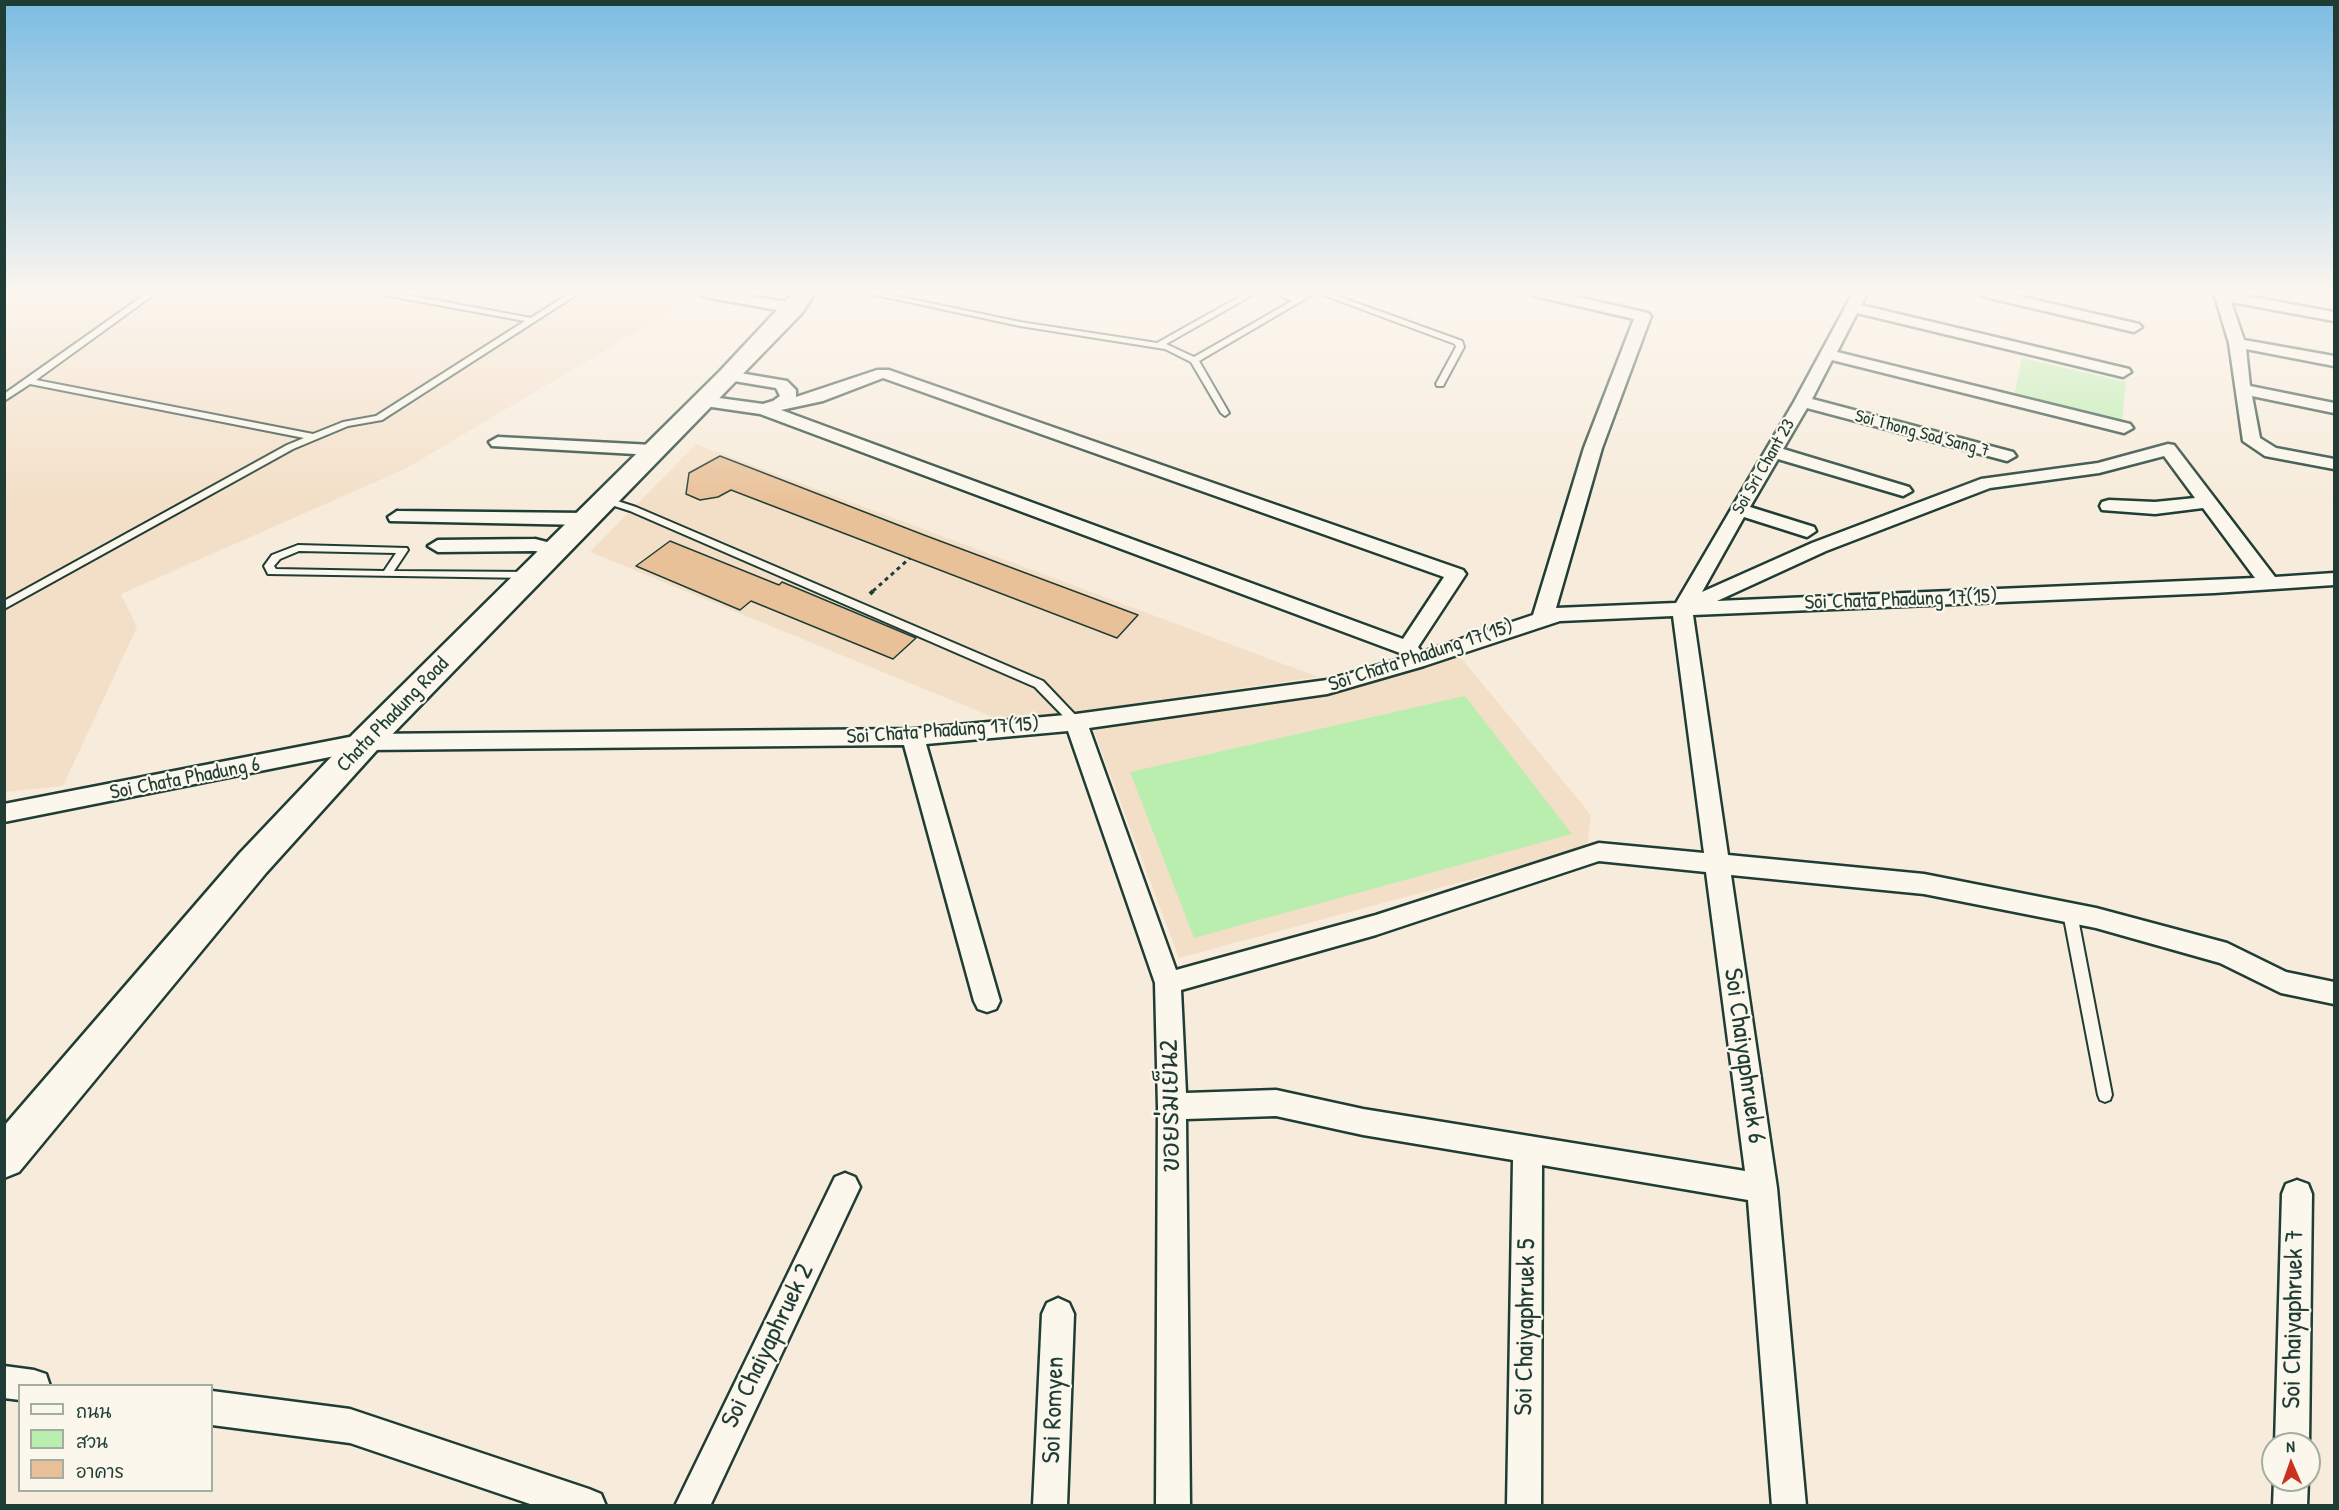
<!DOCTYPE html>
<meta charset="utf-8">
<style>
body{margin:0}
#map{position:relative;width:2339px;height:1510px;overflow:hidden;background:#f7ecdb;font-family:"Patrick Hand","Playpen Sans Thai",sans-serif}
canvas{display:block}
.frame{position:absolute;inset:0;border:6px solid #1f3d34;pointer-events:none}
.legend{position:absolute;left:18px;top:1384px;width:195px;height:108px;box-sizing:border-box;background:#fbf7ec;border:2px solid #a3ada2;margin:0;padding:8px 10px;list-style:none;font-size:18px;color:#1f3d34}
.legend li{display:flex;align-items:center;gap:12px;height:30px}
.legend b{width:30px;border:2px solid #a3ada2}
.north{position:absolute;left:2261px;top:1432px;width:60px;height:60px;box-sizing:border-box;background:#fbf7ec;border:2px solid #a3ada2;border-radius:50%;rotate:358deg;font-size:16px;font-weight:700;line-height:24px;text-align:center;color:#1f3d34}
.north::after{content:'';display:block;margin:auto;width:21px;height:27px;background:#c8321e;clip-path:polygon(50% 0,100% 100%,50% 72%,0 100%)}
</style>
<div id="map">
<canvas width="2339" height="1510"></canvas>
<div class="frame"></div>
<ul class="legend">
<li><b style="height:8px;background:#fbf7ec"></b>ถนน</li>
<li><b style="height:16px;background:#baeeaf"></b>สวน</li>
<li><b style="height:16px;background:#e9c199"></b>อาคาร</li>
</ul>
<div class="north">N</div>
</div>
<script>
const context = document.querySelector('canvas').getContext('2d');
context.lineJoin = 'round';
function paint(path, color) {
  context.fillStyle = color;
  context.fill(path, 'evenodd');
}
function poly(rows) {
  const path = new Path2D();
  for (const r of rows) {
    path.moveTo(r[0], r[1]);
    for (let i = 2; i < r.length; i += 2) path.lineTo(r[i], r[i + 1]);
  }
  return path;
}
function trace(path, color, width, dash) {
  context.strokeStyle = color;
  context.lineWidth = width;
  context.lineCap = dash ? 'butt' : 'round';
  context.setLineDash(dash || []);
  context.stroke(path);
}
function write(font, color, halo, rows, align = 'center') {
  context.font = font + ' "Patrick Hand","Playpen Sans Thai",sans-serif';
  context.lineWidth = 4.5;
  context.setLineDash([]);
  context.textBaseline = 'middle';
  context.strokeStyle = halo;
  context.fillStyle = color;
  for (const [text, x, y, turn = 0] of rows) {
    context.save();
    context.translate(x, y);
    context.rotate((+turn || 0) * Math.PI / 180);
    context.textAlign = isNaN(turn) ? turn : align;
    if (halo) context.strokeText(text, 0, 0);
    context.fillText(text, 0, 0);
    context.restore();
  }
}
paint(poly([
 [14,293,645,293,690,300,405,469,121,594,137,627,63,786,5,792,5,299],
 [696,444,1318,677,1068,713,995,718,590,552],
 [1457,653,1591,815,1587,848,1179,958,1092,726,1358,686]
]), '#f3dfc7');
paint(poly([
 [2022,358,2126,382,2122,421,2014,395],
 [1465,696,1572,834,1194,938,1130,772]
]), '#baeeaf');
const building = poly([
 [720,456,924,535,1138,615,1117,638,731,490,718,497,700,500,686,494,689,473,720,456],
 [670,541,779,585,782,582,916,638,893,659,751,601,740,610,636,566,670,541]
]);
paint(building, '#e9c199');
trace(building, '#1f3d34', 1.5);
const lane = poly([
 [147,293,156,293,36,380,313,434,343,422,376,416,525,321,384,295,380,293,397,293,531,318,570,293,579,293,382,420,348,426,293,449,4,609,4,601,287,445,304,438,30,384,4,401,4,394,147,293],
 [867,293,882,293,1020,322,1157,343,1246,293,1256,293,1166,344,1194,357,1292,301,1275,293,1286,293,1298,297,1305,293,1315,293,1199,361,1229,413,1225,416,1221,413,1191,362,1165,349,1020,326,867,293],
 [1318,293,1329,293,1462,341,1464,347,1443,386,1437,386,1436,384,1456,347,1455,344,1318,293],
 [605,497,636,507,1043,681,1082,722,1076,726,1072,725,1035,687,630,511,602,502,600,500,605,497],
 [298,545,407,548,408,550,394,571,530,572,535,575,530,578,268,574,264,566,272,555,298,545],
 [299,551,396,553,384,571,276,569,274,566,280,559,299,551],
 [2070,908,2075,909,2077,913,2112,1095,2110,1100,2105,1102,2100,1100,2098,1095,2063,913,2065,909,2070,908]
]);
const street = poly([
 [698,293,731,293,794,303,802,308,794,313,705,297,698,293],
 [1533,293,1560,293,1648,313,1651,316,1602,448,1556,608,1676,603,1794,402,1853,293,1867,293,1861,305,2129,369,2131,372,2123,377,1857,313,1837,352,2130,424,2133,428,2124,433,1832,360,1812,399,2013,452,2016,456,2007,461,1807,408,1783,449,1909,487,1912,491,1903,496,1778,459,1750,507,1814,527,1816,531,1807,537,1744,517,1702,592,1812,543,1981,479,2098,463,2168,444,2174,445,2275,577,2334,573,2334,585,2214,593,1693,615,1728,855,1924,874,2096,908,2227,943,2286,972,2334,982,2334,1004,2281,993,2220,963,2096,928,1924,894,1731,875,1777,1188,1806,1506,1772,1506,1748,1200,1542,1165,1541,1506,1507,1506,1513,1160,1363,1135,1276,1116,1186,1119,1190,1506,1156,1506,1158,1107,1155,983,1068,731,926,744,1000,1001,996,1009,987,1012,978,1009,974,1001,904,745,365,750,4,822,4,804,365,734,913,729,1076,714,1327,680,1404,658,1400,653,760,414,698,405,696,401,698,397,704,396,763,404,773,401,780,396,776,388,722,379,720,376,722,373,728,371,787,381,796,390,796,397,877,370,889,370,1463,570,1466,574,1418,647,1422,652,1533,615,1584,448,1634,319,1535,296,1533,293],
 [883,378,1444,577,1403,639,781,410,823,401,883,378],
 [2164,456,2195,498,2155,502,2109,500,2102,502,2100,506,2102,510,2155,514,2203,508,2255,578,1717,601,1826,551,1990,488,2099,473,2164,456],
 [1673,616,1704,853,1599,843,1376,915,1176,970,1089,728,1327,694,1424,666,1560,621,1673,616],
 [1599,861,1706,872,1745,1171,1363,1109,1276,1090,1186,1093,1181,990,1376,935,1599,861],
 [1979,293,2005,293,2139,324,2142,327,2134,332,1981,296,1979,293],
 [2214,293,2230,293,2334,312,2334,321,2231,302,2244,340,2334,356,2334,366,2246,349,2250,386,2334,403,2334,413,2252,396,2260,438,2276,448,2334,459,2334,469,2265,456,2243,441,2229,343,2214,293],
 [498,437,653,445,662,450,653,455,492,446,489,442,498,437],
 [397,511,586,513,595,519,586,525,390,521,388,517,397,511],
 [535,539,563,546,566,550,556,556,535,551,438,552,428,546,438,540,535,539],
 [845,1173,855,1177,860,1187,710,1506,675,1506,835,1177,845,1173],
 [2297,1180,2308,1184,2312,1194,2309,1444,2275,1444,2282,1194,2286,1184,2297,1180],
 [1058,1298,1069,1303,1074,1314,1067,1506,1033,1506,1042,1314,1047,1303,1058,1298],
 [4,1366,34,1370,46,1374,50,1386,20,1386,20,1400,4,1398,4,1366],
 [212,1391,350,1409,589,1489,601,1494,606,1506,536,1506,350,1443,212,1425,212,1391],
 [2274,1480,2308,1480,2307,1506,2273,1506,2274,1480]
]);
const secondary = poly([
 [793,293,815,293,802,313,736,381,377,750,266,873,19,1172,4,1178,4,1126,240,853,353,734,720,371,793,293]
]);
trace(lane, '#1f3d34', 4);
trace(street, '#1f3d34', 5);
trace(secondary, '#1f3d34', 5);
trace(poly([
 [873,591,910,558]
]), '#1f3d34', 3, [4, 4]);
trace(poly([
 [870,594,875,589]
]), '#1f3d34', 4, [4.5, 4.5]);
paint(lane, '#fbf7ec');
paint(street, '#fbf7ec');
paint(secondary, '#fbf7ec');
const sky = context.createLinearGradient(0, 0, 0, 504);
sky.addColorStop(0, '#7bbce1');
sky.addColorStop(0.58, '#fbf6ef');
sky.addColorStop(1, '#fbf6ef00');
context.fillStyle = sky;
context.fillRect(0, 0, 2339, 504);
write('18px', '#1f3d34', '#fbf7ec', [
 ["Soi Thong Sod Sang 7",1922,434,15],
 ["Soi Sri Chant 23",1764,467,-60]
]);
write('21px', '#1f3d34', '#fbf7ec', [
 ["Soi Chata Phadung 17(15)",1901,600,-2],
 ["Soi Chata Phadung 17(15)",1421,656,-18],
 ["Chata Phadung Road",393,715,-46],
 ["Soi Chata Phadung 17(15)",943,731,-4],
 ["Soi Chata Phadung 6",185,779,-11]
]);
write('26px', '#1f3d34', '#fbf7ec', [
 ["Soi Chaiyaphruek 6",1744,1056,82],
 ["ขอยร่มเย็น2",1171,1106,-91],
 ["Soi Chaiyaphruek 7",2294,1319,-89],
 ["Soi Chaiyaphruek 5",1526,1327,-89],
 ["Soi Chaiyaphruek 2",768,1346,-64],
 ["Soi Romyen",1054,1410,-88]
]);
</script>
